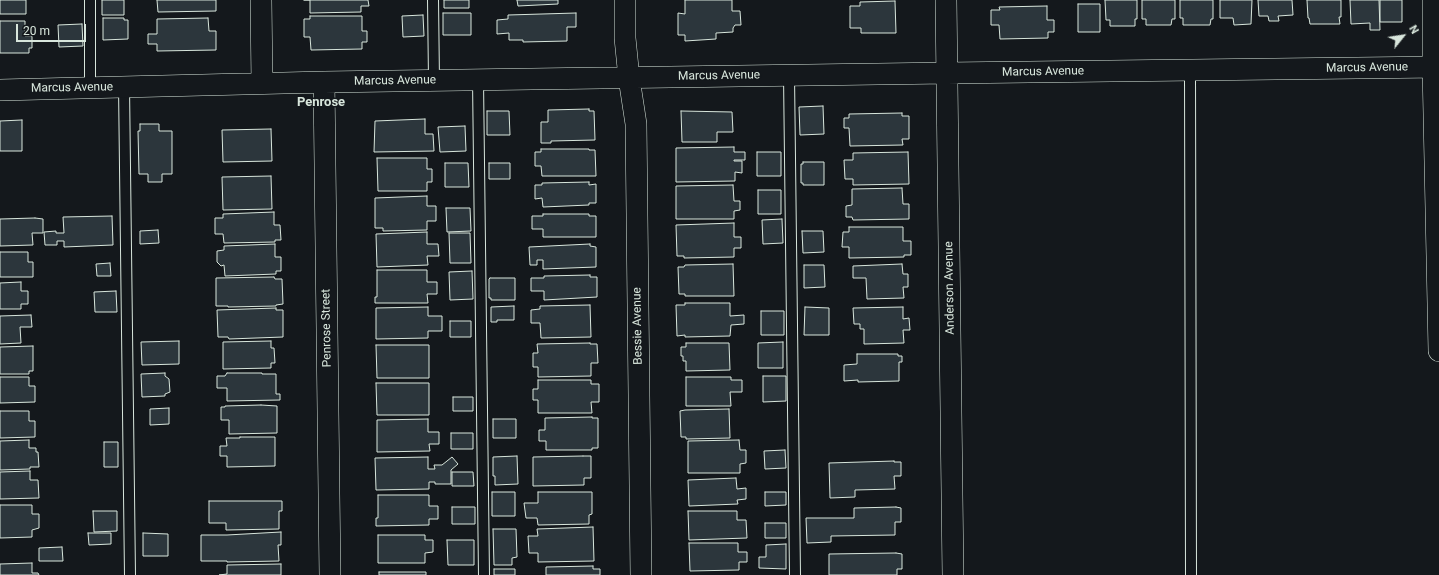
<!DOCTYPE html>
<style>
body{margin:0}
#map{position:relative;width:1439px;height:575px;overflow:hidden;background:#14181c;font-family:Roboto,sans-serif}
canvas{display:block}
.north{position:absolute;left:1383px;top:16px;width:40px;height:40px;-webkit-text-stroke:3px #14181c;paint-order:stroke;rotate:60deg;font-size:11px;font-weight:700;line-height:16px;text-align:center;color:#d8e6dc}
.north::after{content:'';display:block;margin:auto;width:14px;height:18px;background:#d8e6dc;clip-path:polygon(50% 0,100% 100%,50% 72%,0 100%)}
.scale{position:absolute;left:16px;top:24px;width:70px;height:18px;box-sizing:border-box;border:2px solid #d8e6dc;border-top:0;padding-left:5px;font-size:12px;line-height:14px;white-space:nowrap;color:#d8e6dc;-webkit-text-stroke:3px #14181c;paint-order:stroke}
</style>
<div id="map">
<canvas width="1439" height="575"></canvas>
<div class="north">N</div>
<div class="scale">20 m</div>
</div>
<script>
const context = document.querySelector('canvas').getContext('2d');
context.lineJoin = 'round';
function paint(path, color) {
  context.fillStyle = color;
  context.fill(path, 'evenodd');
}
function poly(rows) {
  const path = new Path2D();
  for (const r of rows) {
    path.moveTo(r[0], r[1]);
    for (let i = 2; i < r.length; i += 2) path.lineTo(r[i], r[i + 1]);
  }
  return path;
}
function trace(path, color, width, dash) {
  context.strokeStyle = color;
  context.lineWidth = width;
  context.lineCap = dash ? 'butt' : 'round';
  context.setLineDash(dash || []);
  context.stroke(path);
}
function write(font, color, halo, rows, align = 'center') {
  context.font = font + ' Roboto,sans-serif';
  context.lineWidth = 3;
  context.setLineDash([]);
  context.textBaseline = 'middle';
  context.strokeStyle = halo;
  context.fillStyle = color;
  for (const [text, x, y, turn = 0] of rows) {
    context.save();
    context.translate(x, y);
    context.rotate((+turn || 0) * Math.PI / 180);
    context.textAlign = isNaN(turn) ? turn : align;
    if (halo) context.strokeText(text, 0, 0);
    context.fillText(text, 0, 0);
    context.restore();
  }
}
const building = poly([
 [0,0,26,0,26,14,0,14,0,0],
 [102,0,124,0,124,15,102,15,102,0],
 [157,0,216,0,216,11,158,12,157,0],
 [304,0,368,0,369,6,361,6,361,12,310,13,310,0,304,0],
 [444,0,469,0,469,8,444,8,444,0],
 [517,0,558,0,558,4,518,6,517,0],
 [685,0,732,0,732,11,740,11,741,25,735,25,733,28,733,32,716,33,716,39,685,41,685,35,678,35,678,13,685,14,685,0],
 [1105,0,1137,0,1137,19,1135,19,1135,26,1110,26,1110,20,1106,20,1105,0],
 [1142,0,1175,0,1175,19,1172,19,1171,25,1146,25,1146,19,1142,19,1142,0],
 [1180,0,1213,0,1213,19,1211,19,1210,25,1183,25,1183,18,1180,18,1180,0],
 [1220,0,1252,0,1251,24,1234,25,1233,18,1220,18,1220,0],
 [1258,0,1292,0,1293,15,1278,16,1279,21,1269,21,1268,16,1259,16,1258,0],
 [1307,0,1341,0,1341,17,1339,17,1340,24,1310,24,1309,18,1308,18,1307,0],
 [1350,0,1379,0,1380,30,1370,30,1370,23,1351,24,1350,0],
 [1380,0,1402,0,1402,22,1380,22,1380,0],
 [895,1,896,33,861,33,861,28,850,28,850,6,860,6,860,2,895,1],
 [1078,4,1100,4,1100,32,1078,32,1078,4],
 [1047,6,1047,20,1054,20,1054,32,1048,32,1048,38,1000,39,999,25,991,25,991,10,1000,10,999,7,1047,6],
 [443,13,471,13,471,35,443,35,443,13],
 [576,13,576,27,567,27,567,41,523,42,523,40,509,40,509,33,497,34,497,20,508,19,508,15,576,13],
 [423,15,424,36,403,37,402,16,423,15],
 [310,16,362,16,362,31,367,31,367,42,362,42,362,49,311,50,310,37,304,37,304,19,310,19,310,16],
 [103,18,124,18,124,20,128,20,128,39,103,40,103,18],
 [208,18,209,31,216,31,216,50,157,51,157,44,148,44,148,34,157,34,157,19,208,18],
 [0,21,25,21,25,36,32,36,32,48,29,48,29,53,0,53,0,21],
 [82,24,83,46,59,47,58,25,82,24],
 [823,106,824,134,800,135,799,107,823,106],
 [589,109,589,111,594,111,595,140,551,141,551,143,541,143,541,122,548,122,548,110,589,109],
 [487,111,509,111,510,135,487,135,487,111],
 [681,111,732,112,733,132,717,132,717,142,682,142,681,111],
 [902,113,902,116,909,116,909,139,902,139,903,145,850,146,849,128,844,128,844,118,849,118,849,114,902,113],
 [425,119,425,134,433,134,434,151,374,152,375,121,425,119],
 [22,120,22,151,0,151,0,121,22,120],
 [140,124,159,124,159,131,172,131,172,174,162,174,162,182,148,182,148,174,139,174,138,131,140,131,140,124],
 [465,126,466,151,440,152,438,127,465,126],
 [271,129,272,161,223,162,222,130,271,129],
 [734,147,734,152,745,152,745,160,734,160,734,161,742,161,742,173,735,172,735,181,676,182,676,148,734,147],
 [541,149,589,149,589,150,595,150,596,176,542,176,541,166,535,166,535,152,541,152,541,149],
 [757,152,781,152,781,176,757,176,757,152],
 [908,152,909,184,853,185,853,179,845,179,844,160,853,160,853,153,908,152],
 [377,158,427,158,427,169,432,169,432,182,427,182,427,191,378,191,377,158],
 [803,162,824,162,824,185,803,185,803,183,801,183,801,164,803,164,803,162],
 [445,163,468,163,469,187,445,187,445,163],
 [489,163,510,163,510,179,489,179,489,163],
 [271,176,272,209,223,210,222,177,271,176],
 [589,182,589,185,596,184,596,203,589,203,589,205,543,207,542,198,535,199,535,185,542,185,542,183,589,182],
 [733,185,734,201,740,201,740,210,734,211,734,219,676,219,676,186,733,185],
 [902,188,903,204,909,204,909,219,853,220,852,217,846,217,846,206,852,205,852,189,902,188],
 [758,190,781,190,781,214,758,214,758,190],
 [427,196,427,206,436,206,436,221,427,221,427,230,383,231,383,228,375,228,375,198,427,196],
 [446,208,470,208,471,231,447,232,446,208],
 [274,212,274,225,280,225,281,240,275,240,275,242,224,243,223,234,215,234,215,218,223,218,223,214,274,212],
 [543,214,589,214,589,216,596,216,596,237,543,237,543,229,532,229,532,216,543,216,543,214],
 [112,216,113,245,64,247,64,241,57,241,57,245,45,245,44,232,56,231,56,233,64,233,63,217,112,216],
 [35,218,43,219,43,233,32,233,33,245,0,246,0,219,35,218],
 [782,219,783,243,763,244,762,220,782,219],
 [734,223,734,237,741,237,741,248,734,248,734,257,684,258,684,256,677,256,676,225,734,223],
 [849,227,903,227,903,241,911,241,911,255,904,255,904,257,849,258,849,247,842,247,843,232,849,232,849,227],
 [158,230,159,243,140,244,140,231,158,230],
 [802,231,823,231,824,252,803,253,802,231],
 [427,232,427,244,438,244,439,256,427,256,428,265,377,267,376,234,427,232],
 [449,233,470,233,471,263,450,263,449,233],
 [275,244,275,257,281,257,281,271,276,271,276,274,225,276,224,265,221,266,217,262,217,251,224,250,224,246,275,244],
 [590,244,590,246,596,247,596,267,543,269,543,260,537,260,537,265,530,265,529,247,590,244],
 [0,252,28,252,28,262,33,262,33,277,0,277,0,252],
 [110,263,111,276,97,276,96,264,110,263],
 [733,264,734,296,685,296,685,294,679,294,678,267,684,267,685,265,733,264],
 [902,264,903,274,908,274,908,287,903,287,904,298,867,299,866,278,853,278,853,266,902,264],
 [804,265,824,265,825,287,804,288,804,265],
 [377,270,427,270,427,282,437,282,437,294,427,294,428,303,375,303,375,297,377,297,377,270],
 [472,271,473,299,450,300,449,272,472,271],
 [590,275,590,277,597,277,597,297,544,300,544,291,531,291,531,278,544,278,544,276,590,275],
 [274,277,275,279,282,279,283,304,276,305,276,306,228,307,228,306,216,306,216,278,274,277],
 [490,278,515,278,515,300,491,300,491,298,489,298,489,279,490,278],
 [21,282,21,291,28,291,28,304,21,304,21,309,0,309,0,283,21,282],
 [116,291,117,312,95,312,94,292,116,291],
 [685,303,730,303,730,316,744,315,744,324,731,325,730,336,685,337,685,335,677,336,676,305,685,305,685,303],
 [590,305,591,337,541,338,540,323,531,323,531,310,540,309,540,306,590,305],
 [514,306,514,320,497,320,497,322,491,322,491,307,514,306],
 [428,307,428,316,442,316,442,331,428,331,428,338,376,339,376,308,428,307],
 [805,307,829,308,829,335,804,335,805,307],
 [903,307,903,319,909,318,910,330,903,330,904,343,864,344,864,329,860,329,860,324,854,324,853,308,903,307],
 [276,308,276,310,283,310,283,337,229,339,228,337,218,337,217,310,276,308],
 [761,311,784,311,784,335,761,335,761,311],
 [31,315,32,327,20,327,21,343,0,344,0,316,31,315],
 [450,321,471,321,471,337,450,337,450,321],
 [179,341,179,364,142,365,141,342,179,341],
 [271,341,271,348,274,348,275,363,271,363,271,368,223,369,223,342,271,341],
 [783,342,783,368,758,368,758,343,783,342],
 [590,343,590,344,597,344,598,363,591,363,591,376,538,377,538,367,533,367,533,353,538,353,537,344,590,343],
 [686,343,729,343,730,370,686,371,686,361,683,361,683,356,681,356,681,347,686,347,686,343],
 [376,345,429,345,429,378,377,378,376,345],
 [33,346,33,371,29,371,29,374,0,374,0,347,33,346],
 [857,354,898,354,898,356,902,356,902,362,899,362,899,381,858,382,858,380,844,381,844,365,857,364,857,354],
 [165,373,165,376,169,379,170,392,165,394,165,396,142,397,141,374,165,373],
 [227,373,262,373,262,374,276,374,276,394,280,394,280,400,227,401,227,388,217,388,217,376,225,376,227,373],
 [763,376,786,376,786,401,763,402,763,376],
 [0,377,29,377,29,386,35,386,35,402,0,403,0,377],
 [686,377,731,377,731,380,742,380,742,392,730,392,731,406,686,406,686,377],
 [538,380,591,380,591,384,599,384,599,402,591,402,592,413,538,413,538,400,533,400,533,389,538,389,538,380],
 [376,383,429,383,429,415,377,415,376,383],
 [453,397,473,397,473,411,453,411,453,397],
 [261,405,277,406,277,433,229,434,229,420,221,420,221,407,225,407,225,406,261,405],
 [169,408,169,424,150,425,150,409,169,408],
 [729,409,730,438,686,439,686,437,681,437,680,411,685,410,729,409],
 [0,411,29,411,29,421,35,421,35,437,0,438,0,411],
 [592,417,592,418,598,418,598,448,592,448,592,450,546,450,546,441,539,441,539,430,545,430,545,418,592,417],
 [428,419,428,432,439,432,439,444,429,444,430,451,377,452,377,420,428,419],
 [493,419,516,419,516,438,493,438,493,419],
 [451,433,473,433,473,449,451,449,451,433],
 [240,437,275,437,275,466,227,467,227,456,220,456,220,446,227,446,226,438,240,438,240,437],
 [29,440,29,448,36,448,36,452,38,452,39,467,30,467,30,469,0,470,0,441,29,440],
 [739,440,740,450,746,450,746,463,740,464,740,473,688,473,688,441,739,440],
 [104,442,118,442,118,467,104,467,104,442],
 [785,450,786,468,765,469,764,451,785,450],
 [517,456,518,484,495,485,495,476,493,476,493,457,517,456],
 [583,456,591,456,591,478,584,478,584,485,533,486,533,457,583,456],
 [428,457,428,469,435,469,434,465,442,465,452,457,458,464,451,470,451,484,435,484,435,482,429,482,429,489,376,490,375,458,428,457],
 [894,461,894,462,901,462,901,476,894,476,895,489,855,490,855,497,830,498,829,463,894,461],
 [30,471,30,480,38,480,39,498,0,499,0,472,30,471],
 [452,472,473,472,474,486,452,486,452,472],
 [736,478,737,489,746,488,746,499,737,500,738,504,689,506,688,480,736,478],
 [492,492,515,492,515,516,492,516,492,492],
 [538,492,592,492,592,514,589,515,589,524,538,525,537,518,526,518,524,503,538,503,538,492],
 [765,492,786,492,786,505,765,506,765,492],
 [378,495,429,495,429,506,438,506,438,519,429,519,429,525,376,526,376,518,378,518,378,495],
 [209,501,282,501,282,511,279,511,279,529,226,530,226,523,209,523,209,501],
 [0,505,32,505,32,514,39,514,39,528,32,530,32,537,0,538,0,505],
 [452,507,475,507,475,524,452,524,452,507],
 [896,507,901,508,901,522,895,522,895,535,831,536,831,542,807,543,806,518,854,518,854,508,896,507],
 [93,511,117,511,117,531,94,532,93,511],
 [688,511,737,511,737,520,746,520,747,538,689,540,688,511],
 [765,523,786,523,786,538,765,538,765,523],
 [593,527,594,561,538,562,538,553,529,553,528,536,538,536,537,529,593,527],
 [493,529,516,529,517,557,512,558,512,565,494,565,493,529],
 [281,532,281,545,278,545,279,561,227,562,227,561,201,561,201,535,227,535,281,532],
 [88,533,111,533,111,544,89,545,88,533],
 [143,533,168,534,168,556,143,556,143,533],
 [378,535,425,535,425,540,433,540,433,552,425,553,425,563,378,563,378,535],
 [447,540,474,540,474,565,448,565,447,540],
 [689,543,738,543,738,552,747,552,747,562,739,562,739,570,690,571,689,543],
 [786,544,786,569,759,568,759,557,766,557,766,545,786,544],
 [62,547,63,561,39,561,39,548,62,547],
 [896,553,902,554,902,569,897,569,897,575,829,575,829,554,896,553],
 [32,563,32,573,38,573,39,575,0,575,0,564,32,563],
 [281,564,281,575,219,575,227,574,227,565,281,564],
 [593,566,593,569,600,569,600,575,546,575,546,567,593,566],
 [494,569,515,569,515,575,494,575,494,569],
 [379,572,426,572,426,575,379,575,379,572]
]);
paint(building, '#2c363c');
trace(building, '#d8e6dc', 1);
const lane = poly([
 [90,0,90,87],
 [433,0,434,80],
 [1190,70,1191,575],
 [789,75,795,575],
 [478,80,484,575],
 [124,86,130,575]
]);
const street = poly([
 [261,0,262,83],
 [625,0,625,38,629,78,636,124,641,575],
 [946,0,953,575],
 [1433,0,1433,67,1439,351],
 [324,82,330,575],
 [0,90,324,82,947,73,1439,67]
]);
trace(lane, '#d8e6dc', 12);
trace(street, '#d8e6dc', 22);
trace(lane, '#14181c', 10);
trace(street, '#14181c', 21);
write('12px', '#d8e6dc', '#14181c', [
 ["Marcus Avenue",1367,68,-1],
 ["Marcus Avenue",1043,72,-1],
 ["Marcus Avenue",719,76,-1],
 ["Marcus Avenue",395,81,-1],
 ["Marcus Avenue",72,88,-1],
 ["Anderson Avenue",950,288,-91],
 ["Bessie Avenue",638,326,-91],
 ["Penrose Street",327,328,-91]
]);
write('bold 13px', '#d8e6dc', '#14181c', [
 ["Penrose",321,103]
]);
</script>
